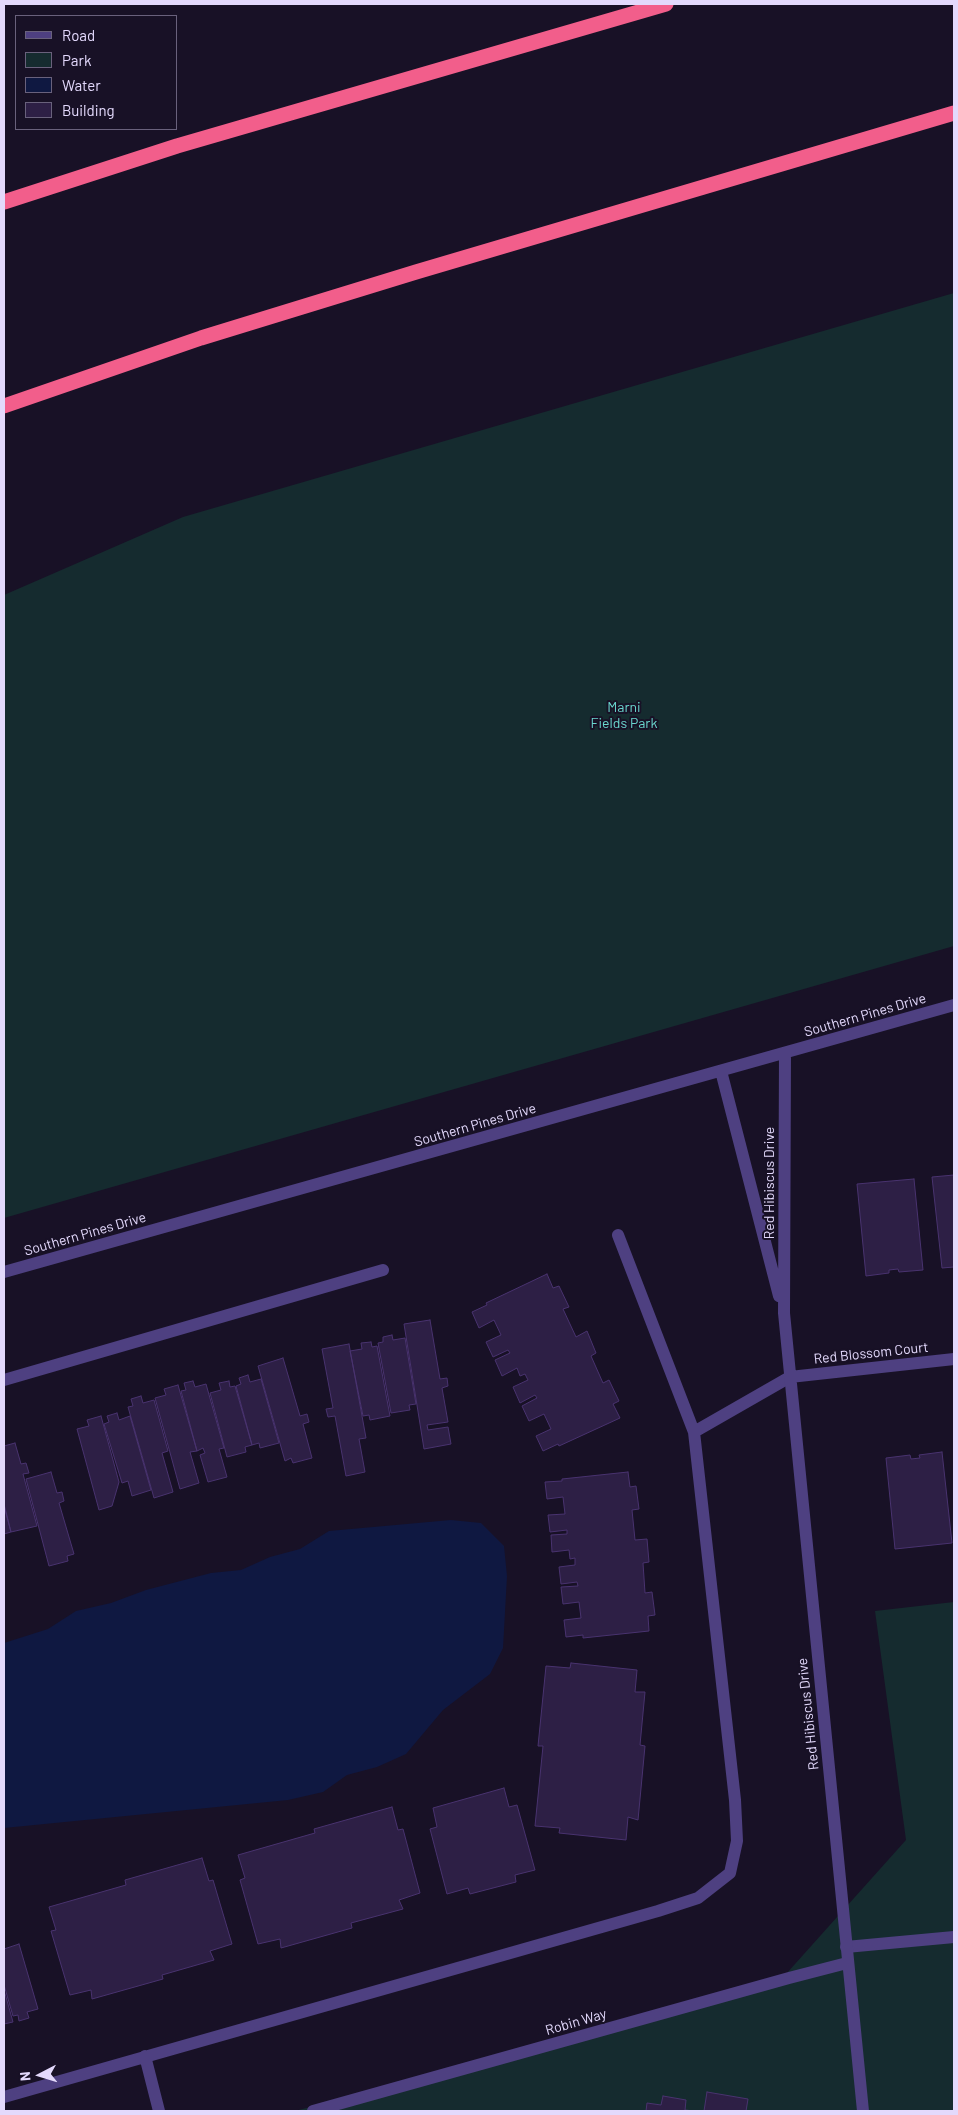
<!DOCTYPE html>
<style>
body{margin:0}
#map{position:relative;width:958px;height:2115px;overflow:hidden;background:#181126;font-family:Barlow,sans-serif}
canvas{display:block}
.frame{position:absolute;inset:0;border:5px solid #e3d9fc;pointer-events:none}
.legend{position:absolute;left:15px;top:15px;width:162px;height:115px;box-sizing:border-box;background:#181126;border:1px solid #69617c;margin:0;padding:6px 9px;list-style:none;font-size:15px;color:#e3d9fc}
.legend li{display:flex;align-items:center;gap:10px;height:25px}
.legend b{width:25px;border:1px solid #69617c}
.north{position:absolute;left:15px;top:2050px;width:50px;height:50px;-webkit-text-stroke:4px #181126;paint-order:stroke;rotate:265deg;font-size:14px;font-weight:700;line-height:20px;text-align:center;color:#e3d9fc}
.north::after{content:'';display:block;margin:auto;width:18px;height:22px;background:#e3d9fc;clip-path:polygon(50% 0,100% 100%,50% 72%,0 100%)}
</style>
<div id="map">
<canvas width="958" height="2115"></canvas>
<div class="frame"></div>
<ul class="legend">
<li><b style="height:6px;background:#4e4081"></b>Road</li>
<li><b style="height:14px;background:#152b2f"></b>Park</li>
<li><b style="height:14px;background:#0f1841"></b>Water</li>
<li><b style="height:14px;background:#2d1f45"></b>Building</li>
</ul>
<div class="north">N</div>
</div>
<script>
const context = document.querySelector('canvas').getContext('2d');
context.lineJoin = 'round';
function paint(path, color) {
  context.fillStyle = color;
  context.fill(path, 'evenodd');
}
function poly(rows) {
  const path = new Path2D();
  for (const r of rows) {
    path.moveTo(r[0], r[1]);
    for (let i = 2; i < r.length; i += 2) path.lineTo(r[i], r[i + 1]);
  }
  return path;
}
function trace(path, color, width, dash) {
  context.strokeStyle = color;
  context.lineWidth = width;
  context.lineCap = dash ? 'butt' : 'round';
  context.setLineDash(dash || []);
  context.stroke(path);
}
function write(font, color, halo, rows, align = 'center') {
  context.font = font + ' Barlow,sans-serif';
  context.lineWidth = 4;
  context.setLineDash([]);
  context.textBaseline = 'middle';
  context.strokeStyle = halo;
  context.fillStyle = color;
  for (const [text, x, y, turn = 0] of rows) {
    context.save();
    context.translate(x, y);
    context.rotate((+turn || 0) * Math.PI / 180);
    context.textAlign = isNaN(turn) ? turn : align;
    if (halo) context.strokeText(text, 0, 0);
    context.fillText(text, 0, 0);
    context.restore();
  }
}
paint(poly([
 [954,293,954,946,4,1218,4,595,183,517],
 [954,1602,954,2111,295,2111,778,1983,906,1840,875,1611]
]), '#152b2f');
paint(poly([
 [451,1520,481,1523,504,1546,507,1576,503,1648,490,1674,443,1710,406,1754,377,1767,347,1775,323,1792,288,1800,4,1828,4,1643,48,1629,76,1611,111,1603,146,1590,211,1573,241,1570,270,1557,300,1549,329,1531]
]), '#0f1841');
const building = poly([
 [954,1175,954,1267,942,1268,932,1177,954,1175],
 [914,1179,923,1270,899,1272,898,1269,889,1270,889,1273,866,1276,857,1184,914,1179],
 [547,1274,553,1288,559,1286,569,1307,563,1309,576,1337,587,1331,596,1353,591,1356,603,1383,609,1380,619,1401,613,1404,620,1418,559,1446,558,1444,543,1451,536,1436,551,1429,544,1414,529,1421,522,1406,537,1398,535,1395,520,1403,513,1387,528,1380,525,1374,520,1376,517,1368,502,1376,495,1360,510,1353,508,1350,493,1357,486,1342,501,1335,494,1320,479,1328,472,1312,487,1305,486,1303,547,1274],
 [430,1320,440,1379,447,1378,448,1386,442,1388,448,1422,427,1425,428,1430,448,1427,451,1444,424,1449,404,1324,430,1320],
 [392,1335,393,1340,405,1338,416,1404,409,1405,410,1410,391,1413,378,1343,383,1342,383,1337,392,1335],
 [371,1342,372,1347,377,1346,390,1416,370,1420,369,1415,363,1416,350,1351,362,1349,361,1343,371,1342],
 [349,1344,366,1438,359,1439,365,1472,346,1476,335,1416,328,1417,326,1409,333,1408,322,1349,349,1344],
 [283,1358,300,1416,307,1414,309,1422,303,1424,312,1458,293,1463,291,1458,285,1461,258,1366,283,1358],
 [248,1375,250,1382,261,1379,279,1443,260,1448,259,1443,252,1445,236,1386,241,1384,239,1378,248,1375],
 [193,1381,195,1387,206,1384,224,1448,219,1449,227,1477,208,1482,200,1455,205,1453,203,1448,197,1451,181,1391,186,1390,184,1383,193,1381],
 [229,1381,230,1387,235,1386,252,1445,245,1447,246,1452,227,1457,210,1393,221,1390,219,1383,229,1381],
 [178,1385,197,1451,190,1452,199,1483,180,1489,155,1398,166,1395,164,1389,178,1385],
 [141,1396,143,1403,154,1400,168,1451,162,1453,173,1492,154,1498,128,1407,133,1406,131,1399,141,1396],
 [117,1413,119,1420,130,1416,151,1490,132,1496,128,1481,122,1483,104,1424,109,1422,107,1416,117,1413],
 [101,1416,119,1482,112,1506,99,1510,77,1429,89,1426,87,1420,101,1416],
 [15,1443,21,1464,26,1463,29,1473,23,1474,37,1526,11,1532,4,1504,4,1446,15,1443],
 [942,1452,952,1543,895,1549,886,1458,910,1455,911,1459,920,1458,919,1455,942,1452],
 [51,1472,57,1493,62,1492,64,1501,59,1503,74,1554,67,1556,68,1561,49,1566,26,1479,51,1472],
 [628,1472,630,1487,636,1486,639,1509,632,1510,635,1540,647,1539,649,1562,643,1563,645,1593,652,1592,655,1615,648,1616,649,1631,583,1638,583,1635,566,1637,564,1620,581,1618,579,1602,563,1604,561,1587,578,1586,577,1582,561,1584,559,1567,575,1565,575,1558,570,1559,569,1550,552,1552,551,1535,567,1534,567,1530,550,1532,548,1515,565,1514,563,1497,547,1499,545,1482,562,1481,562,1479,628,1472],
 [4,1506,11,1532,4,1534,4,1506],
 [571,1663,637,1670,635,1692,645,1692,640,1745,645,1746,638,1820,628,1817,626,1840,559,1833,560,1828,535,1826,543,1746,538,1746,546,1666,570,1668,571,1663],
 [504,1788,509,1807,517,1805,535,1870,515,1875,516,1882,470,1894,468,1888,447,1894,430,1829,437,1827,433,1808,504,1788],
 [392,1807,398,1830,403,1829,420,1893,399,1900,403,1909,351,1923,352,1928,281,1948,280,1939,258,1944,240,1880,245,1878,238,1855,315,1833,314,1829,392,1807],
 [202,1858,209,1881,213,1880,232,1944,210,1951,214,1960,162,1975,163,1979,92,1999,91,1990,70,1995,51,1931,56,1930,49,1907,126,1885,125,1880,202,1858],
 [19,1944,38,2009,27,2012,29,2018,19,2021,18,2015,13,2016,4,1985,4,1949,19,1944],
 [4,1990,13,2022,4,2024,4,1990],
 [707,2092,748,2099,746,2111,704,2111,707,2092],
 [663,2096,686,2100,685,2110,694,2111,646,2111,647,2103,661,2105,663,2096]
]);
paint(building, '#2d1f45');
trace(building, '#49336f', 1);
trace(poly([
 [4,1380,383,1270],
 [694,1432,790,1377],
 [846,1947,954,1937],
 [145,2056,159,2111],
 [4,2097,658,1911,698,1898,730,1873,737,1841,735,1800,694,1432,618,1235]
]), '#4e4081', 12);
trace(poly([
 [785,1053,784,1313,863,2111],
 [721,1071,779,1296],
 [4,1272,954,1005],
 [790,1377,954,1359],
 [313,2111,789,1978,847,1963]
]), '#4e4081', 12);
trace(poly([
 [4,202,177,146,666,4],
 [4,406,201,338,416,272,954,113]
]), '#f25e8b', 15);
write('14px', '#6ad7cf', '#181126', [
 ["Marni",624,707],
 ["Fields Park",624,723]
]);
write('14px', '#e3d9fc', '#181126', [
 ["Southern Pines Drive",865,1015,-16],
 ["Southern Pines Drive",475,1125,-16],
 ["Red Hibiscus Drive",769,1183,-90],
 ["Southern Pines Drive",85,1234,-16],
 ["Red Blossom Court",871,1353,-6],
 ["Red Hibiscus Drive",808,1714,-96],
 ["Robin Way",576,2022,-16]
]);
</script>
